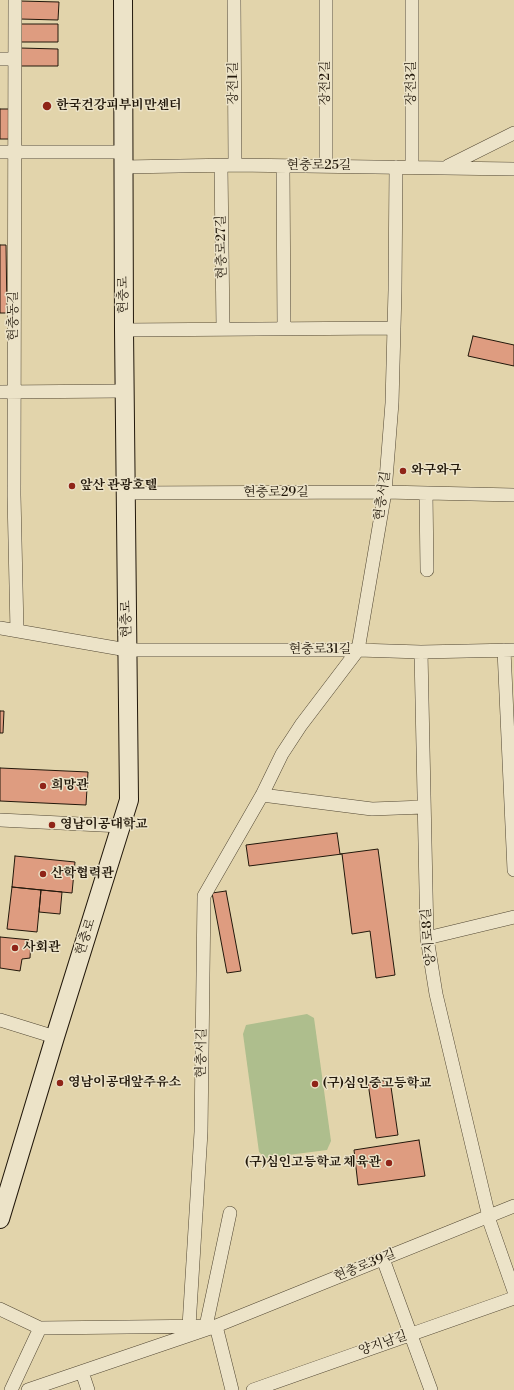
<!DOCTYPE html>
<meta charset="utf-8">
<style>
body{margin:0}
canvas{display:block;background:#e2d4ab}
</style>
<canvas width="514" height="1390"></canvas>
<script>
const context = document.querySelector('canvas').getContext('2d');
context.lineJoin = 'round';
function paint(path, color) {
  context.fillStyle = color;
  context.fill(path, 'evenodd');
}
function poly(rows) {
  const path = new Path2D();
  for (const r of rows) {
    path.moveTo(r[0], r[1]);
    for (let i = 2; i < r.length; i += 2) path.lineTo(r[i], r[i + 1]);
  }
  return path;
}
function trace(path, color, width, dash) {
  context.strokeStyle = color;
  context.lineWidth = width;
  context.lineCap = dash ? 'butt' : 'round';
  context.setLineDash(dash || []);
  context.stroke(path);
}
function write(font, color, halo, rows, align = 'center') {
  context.font = font + ' "Libre Bodoni","Noto Serif KR",serif';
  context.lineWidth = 3;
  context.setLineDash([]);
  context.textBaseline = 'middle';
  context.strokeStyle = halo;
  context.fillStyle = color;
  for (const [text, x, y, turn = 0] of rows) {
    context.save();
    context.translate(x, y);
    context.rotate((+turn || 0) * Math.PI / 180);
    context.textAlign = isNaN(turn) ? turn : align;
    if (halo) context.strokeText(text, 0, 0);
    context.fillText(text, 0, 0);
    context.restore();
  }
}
paint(poly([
 [307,1014,314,1018,331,1141,327,1150,265,1158,259,1152,243,1034,246,1025]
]), '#aebe8d');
const building = poly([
 [20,1,59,2,58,20,20,19,20,1],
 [20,24,58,24,58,42,20,42,20,24],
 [20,48,58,49,58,66,20,66,20,48],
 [0,109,10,109,10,139,0,139,0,109],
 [0,245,6,245,7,313,0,313,0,245],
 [473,336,514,345,514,366,468,356,473,336],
 [0,711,4,711,3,733,0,733,0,711],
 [0,768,88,772,86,805,0,801,0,768],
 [337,833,340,854,378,849,395,975,376,978,370,931,352,934,342,854,249,866,246,845,337,833],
 [15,856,75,862,72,893,12,887,15,856],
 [12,887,41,890,37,932,7,929,12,887],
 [41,890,62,892,60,914,39,912,41,890],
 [226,891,241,971,227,973,212,893,226,891],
 [0,937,31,940,30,958,22,959,20,971,0,968,0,937],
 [390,1080,398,1135,376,1138,368,1083,390,1080],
 [419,1140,425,1176,358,1185,354,1150,419,1140]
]);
paint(building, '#de9c80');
trace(building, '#22180b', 1);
const street = poly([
 [15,0,14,495,17,631],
 [234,0,235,165],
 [326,0,326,166],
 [0,59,14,59],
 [0,152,124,152],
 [221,166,223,329],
 [283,166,284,329],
 [448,166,514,133],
 [124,167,235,165,514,169],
 [412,167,412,0],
 [124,330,394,328],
 [0,392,124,391],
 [125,493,385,492,514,495],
 [426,493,427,570],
 [0,628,127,650,358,650,421,652,514,650],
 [504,650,514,870],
 [421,652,427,938,436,994,489,1217],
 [262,795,372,809,424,807],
 [0,820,121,826],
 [427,938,514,917],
 [0,1020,55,1037],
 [488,1217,514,1291],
 [383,1259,431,1390],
 [0,1309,40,1328,216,1326,232,1390],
 [189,1326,201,1132,204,896,262,795,282,754,301,725,358,650,385,492,392,403,395,290,396,167],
 [206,1326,230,1213],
 [82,1372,88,1390],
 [11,1390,40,1328],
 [28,1390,216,1326,514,1206],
 [253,1390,514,1298]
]);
const secondary = poly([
 [0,1219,55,1037,129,800,124,330,123,0]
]);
trace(street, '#524733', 14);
trace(secondary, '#22180b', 20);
trace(street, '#ece3c8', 13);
trace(secondary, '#ece3c8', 18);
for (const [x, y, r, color] of [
 [47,106,5,"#8f2418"],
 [403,471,4,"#8f2418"],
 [72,486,4,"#8f2418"],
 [43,786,4,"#8f2418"],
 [52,825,4,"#8f2418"],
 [43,874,4,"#8f2418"],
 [15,948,4,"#8f2418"],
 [60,1083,4,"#8f2418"],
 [315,1084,4,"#8f2418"],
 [389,1163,4,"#8f2418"]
]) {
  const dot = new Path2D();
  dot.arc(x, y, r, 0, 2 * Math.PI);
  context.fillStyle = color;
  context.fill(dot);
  trace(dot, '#ece3c8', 1.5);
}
write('13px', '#22180b', '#ece3c8', [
 ["장전1길",234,83,-90],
 ["장전2길",326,83,-90],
 ["장전3길",412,83,-90],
 ["현충로25길",319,166],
 ["현충로27길",222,247,-91],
 ["현충로",124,295,-90],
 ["현충동길",14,316,-90],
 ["현충로29길",276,493],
 ["현충서길",383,496,-82],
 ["현충로",127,619,-91],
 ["현충로31길",320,650],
 ["현충로",86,937,-72],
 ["양지로8길",429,937,-95],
 ["현충서길",202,1053,-89],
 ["현충로39길",365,1266,-22],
 ["양지남길",383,1344,-19]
]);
write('bold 13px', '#22180b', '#ece3c8', [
 ["한국건강피부비만센터",56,106],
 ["와구와구",411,471],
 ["앞산 관광호텔",80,486],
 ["희망관",51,786],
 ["영남이공대학교",60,825],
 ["산학협력관",51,874],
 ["사회관",23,948],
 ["영남이공대앞주유소",68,1083],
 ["(구)심인중고등학교",323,1084],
 ["(구)심인고등학교 체육관",381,1163,"right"]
], 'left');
</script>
